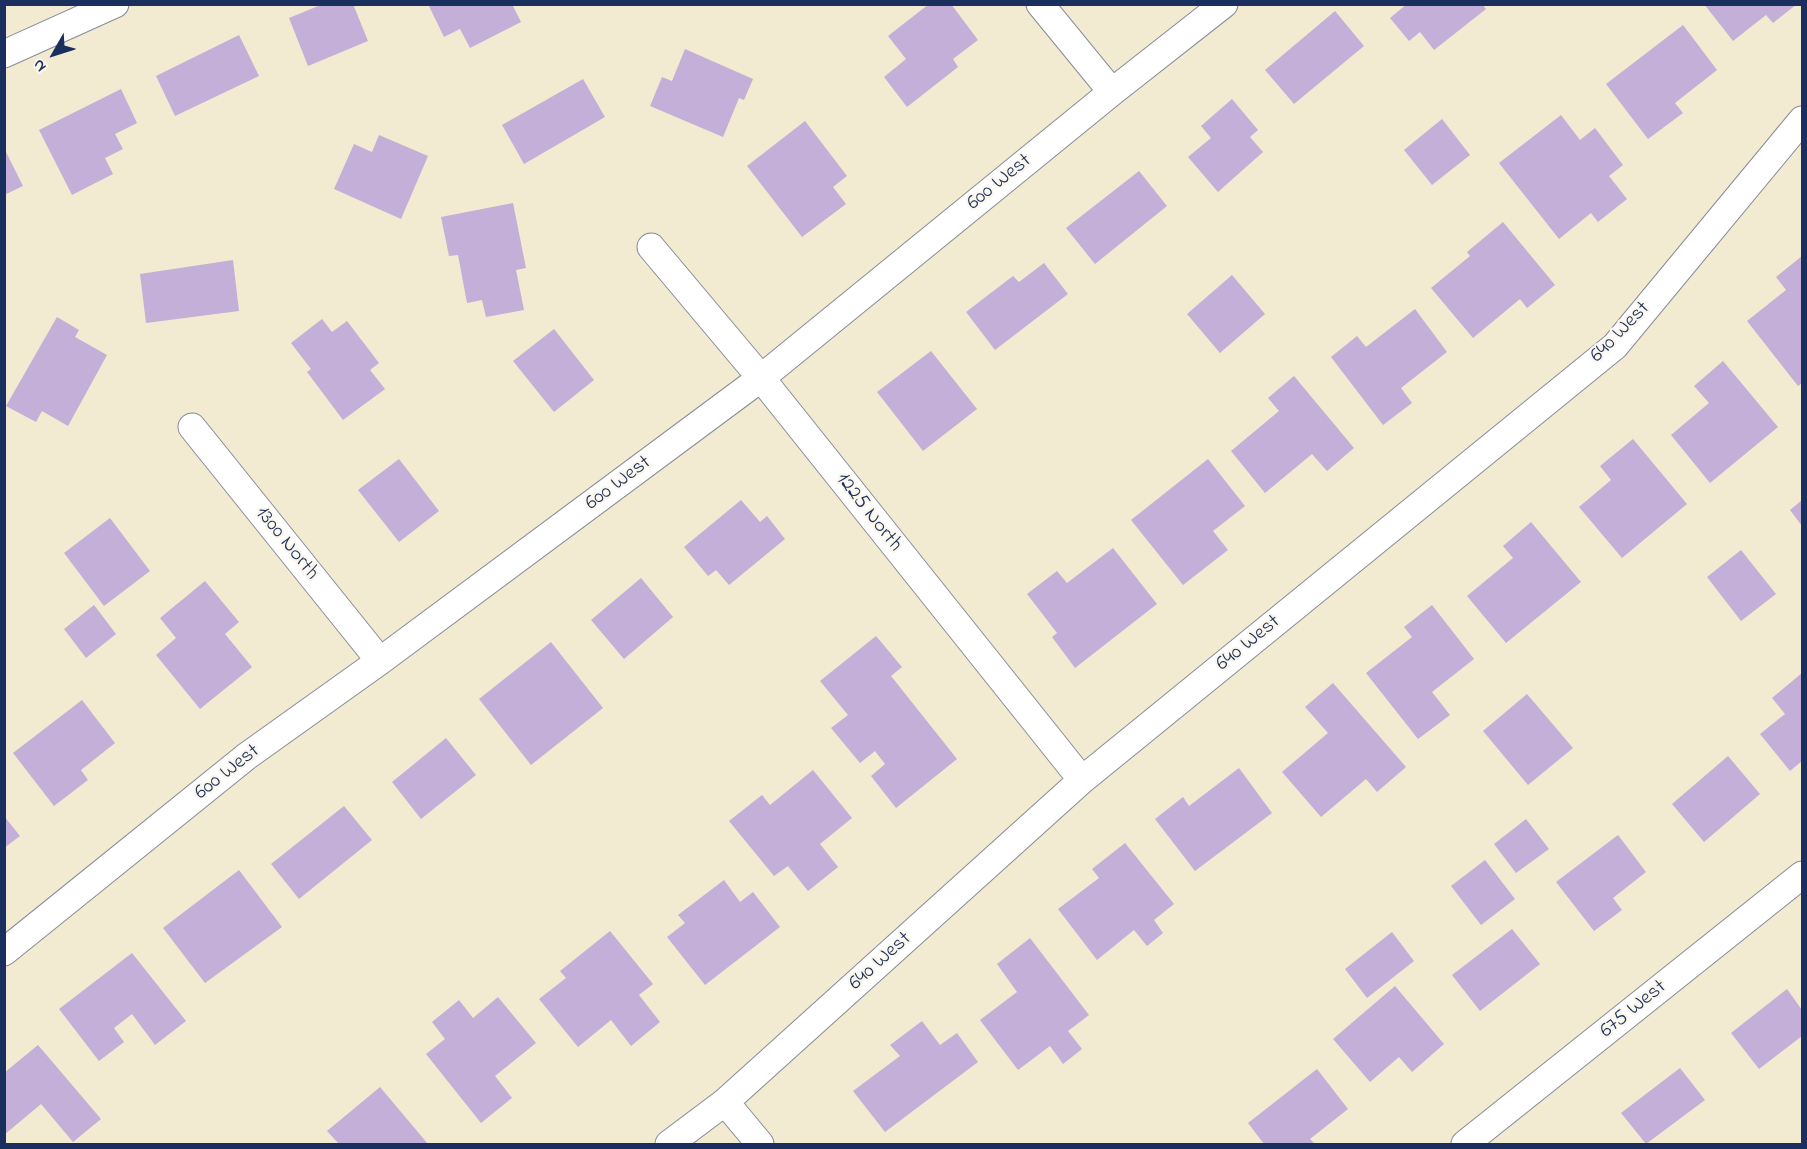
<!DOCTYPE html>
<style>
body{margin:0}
#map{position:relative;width:1807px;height:1149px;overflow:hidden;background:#f2ead1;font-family:"Indie Flower",sans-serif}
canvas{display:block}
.frame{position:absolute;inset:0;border:6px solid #1b2f5e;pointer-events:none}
.north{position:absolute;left:24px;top:24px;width:60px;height:60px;-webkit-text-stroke:4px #fbf7ec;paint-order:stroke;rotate:231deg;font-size:16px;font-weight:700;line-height:24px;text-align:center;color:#1b2f5e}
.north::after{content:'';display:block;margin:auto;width:21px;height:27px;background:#1b2f5e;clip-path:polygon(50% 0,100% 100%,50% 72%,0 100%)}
</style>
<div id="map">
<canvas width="1807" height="1149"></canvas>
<div class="frame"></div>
<div class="north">N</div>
</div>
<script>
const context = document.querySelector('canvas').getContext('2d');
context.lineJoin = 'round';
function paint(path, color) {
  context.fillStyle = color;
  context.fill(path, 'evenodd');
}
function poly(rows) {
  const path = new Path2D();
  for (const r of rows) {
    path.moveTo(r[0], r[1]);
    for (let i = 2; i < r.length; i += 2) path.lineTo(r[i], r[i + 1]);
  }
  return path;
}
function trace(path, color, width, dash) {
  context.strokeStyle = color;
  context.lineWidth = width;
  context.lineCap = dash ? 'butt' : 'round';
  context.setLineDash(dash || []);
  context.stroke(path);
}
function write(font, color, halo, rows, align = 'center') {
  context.font = font + ' "Indie Flower",sans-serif';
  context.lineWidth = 4.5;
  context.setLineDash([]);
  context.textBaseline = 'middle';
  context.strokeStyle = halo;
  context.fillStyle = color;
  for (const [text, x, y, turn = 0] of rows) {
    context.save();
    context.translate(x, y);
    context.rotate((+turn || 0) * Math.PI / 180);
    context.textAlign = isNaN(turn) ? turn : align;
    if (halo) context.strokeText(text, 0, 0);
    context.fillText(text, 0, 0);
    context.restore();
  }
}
paint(poly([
 [323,4,353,4,368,41,308,66,289,18],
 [428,4,512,4,521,22,470,48,460,29,444,37],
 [929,4,951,4,978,40,953,59,958,67,907,107,884,77,906,59,888,36],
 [1407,4,1482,4,1486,9,1434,50,1420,32,1409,41,1390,18],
 [1704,4,1797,4,1773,23,1766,15,1733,41],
 [1335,11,1364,46,1294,104,1265,70],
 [1683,25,1717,70,1675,103,1683,113,1648,139,1606,84],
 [239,35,259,76,175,116,156,76],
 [685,49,753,79,744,100,739,98,723,137,650,106,662,77,672,81],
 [583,79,605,117,524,164,502,125],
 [121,89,137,123,115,134,123,149,105,158,113,174,72,195,39,130],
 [1232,99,1258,130,1250,137,1263,152,1218,192,1188,157,1211,138,1201,126],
 [1561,115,1580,140,1595,128,1623,165,1609,176,1627,199,1598,222,1591,213,1559,239,1499,163],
 [1442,119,1470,155,1432,185,1404,150],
 [805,121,847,176,833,187,846,204,802,237,747,166],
 [379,135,428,156,401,219,334,189,354,144,372,152],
 [4,148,23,186,4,195],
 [1139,171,1167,206,1095,264,1066,228],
 [513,203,526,268,516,270,524,310,486,317,482,300,467,303,458,255,449,256,441,217],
 [1503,222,1555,285,1527,308,1520,299,1473,338,1431,288,1470,256,1467,252],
 [1802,256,1802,383,1798,386,1747,321,1786,290,1776,277],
 [233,260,239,311,146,323,140,274],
 [1044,263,1068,294,995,350,966,312,1013,276,1019,282],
 [1232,275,1265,314,1220,353,1187,314],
 [1415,309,1447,352,1401,388,1412,403,1383,425,1331,357,1357,336,1366,347],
 [57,317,79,330,75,337,107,355,68,426,42,411,36,422,6,406],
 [322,319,332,332,347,321,379,363,370,370,385,389,343,420,307,372,311,369,291,343],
 [554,329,594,380,554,412,513,361],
 [931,351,977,409,923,451,877,392],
 [1723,361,1778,427,1710,483,1671,435,1709,403,1694,386],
 [1294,376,1354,448,1327,471,1312,454,1265,493,1231,451,1279,411,1268,398],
 [1633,439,1687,504,1622,558,1579,507,1611,480,1600,466],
 [399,459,439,511,399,542,358,490],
 [1208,459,1245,506,1213,531,1228,550,1183,585,1131,520],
 [741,500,760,522,767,516,785,539,729,585,716,570,708,576,684,547],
 [1802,500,1802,526,1790,510],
 [110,518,150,571,104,606,64,553],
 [1531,522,1581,582,1506,643,1467,596,1513,558,1503,546],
 [1113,548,1157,604,1075,668,1052,637,1057,633,1027,594,1057,571,1067,583],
 [1741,550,1776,594,1741,621,1707,577],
 [641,578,673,617,624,659,591,620],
 [205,581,239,622,225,634,252,667,200,709,156,655,176,638,160,618],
 [94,605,116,634,86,658,64,629],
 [1432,605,1474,659,1432,692,1450,715,1418,739,1366,673,1412,637,1404,627],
 [876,636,902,667,891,676,957,759,896,808,871,776,885,764,875,751,860,763,831,728,848,715,820,681],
 [551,642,603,708,531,765,479,699],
 [1802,673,1802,761,1790,771,1760,734,1785,714,1772,698],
 [1333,683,1406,767,1377,792,1366,779,1321,817,1282,772,1328,733,1305,707],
 [1527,694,1573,748,1528,785,1483,731],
 [82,700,115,743,81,770,88,780,54,806,13,753],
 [446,738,476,775,421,819,392,782],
 [1728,756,1760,794,1704,842,1672,804],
 [1239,768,1272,813,1195,871,1155,819,1183,797,1189,806],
 [813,770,852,818,820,844,838,867,808,891,788,866,774,876,729,821,762,795,770,805],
 [344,806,372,840,299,899,271,864],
 [4,816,20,836,4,848],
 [1526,819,1549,849,1516,873,1494,844],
 [1618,835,1646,872,1613,898,1622,910,1594,931,1556,882],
 [1125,843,1174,904,1154,920,1163,933,1147,946,1134,930,1097,960,1058,909,1099,878,1092,869],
 [1485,860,1515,899,1481,925,1451,886],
 [239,870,282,927,205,983,163,928],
 [724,880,740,902,753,892,780,927,705,985,667,937,685,923,678,915],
 [1512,929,1540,964,1480,1011,1452,975],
 [610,931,653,984,639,995,660,1022,631,1046,611,1020,578,1047,539,999,566,978,560,971],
 [1392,932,1414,961,1367,998,1345,969],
 [1030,938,1089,1015,1068,1031,1082,1049,1063,1064,1050,1046,1018,1070,980,1020,1017,992,997,964],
 [132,953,186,1021,155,1045,132,1014,114,1028,124,1042,99,1061,59,1009],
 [1395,986,1444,1044,1412,1072,1399,1057,1370,1082,1333,1039],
 [1787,989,1802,1010,1802,1036,1759,1069,1731,1033],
 [498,997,536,1043,495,1076,512,1098,481,1123,426,1054,445,1039,432,1022,459,1000,473,1018],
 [922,1021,940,1045,957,1033,978,1062,885,1132,853,1091,900,1056,890,1045],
 [38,1045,101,1119,73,1142,41,1104,4,1135,4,1073],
 [1680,1068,1705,1100,1646,1144,1621,1113],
 [1317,1069,1348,1109,1310,1139,1315,1144,1264,1144,1248,1123],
 [380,1087,428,1144,339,1144,327,1131]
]), '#c4afd8');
const street = poly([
 [1040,4,1112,92],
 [4,54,115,4],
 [651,247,761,378,1082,780],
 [192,427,380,661],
 [4,952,247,756,380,661,761,378,1112,92,1224,4],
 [725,1102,760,1144],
 [669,1144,725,1102,1082,780,1615,346,1802,120],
 [1465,1144,1802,875]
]);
trace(street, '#868c98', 29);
trace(street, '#fff', 27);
write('21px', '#1b2f5e', '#fbf7ec', [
 ["600 West",1000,183,-39],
 ["640 West",1621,333,-46],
 ["600 West",619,484,-37],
 ["1225 North",868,513,52],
 ["1300 North",286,544,51],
 ["640 West",1249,644,-39],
 ["600 West",228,773,-38],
 ["640 West",881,962,-42],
 ["675 West",1634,1010,-39]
]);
</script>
